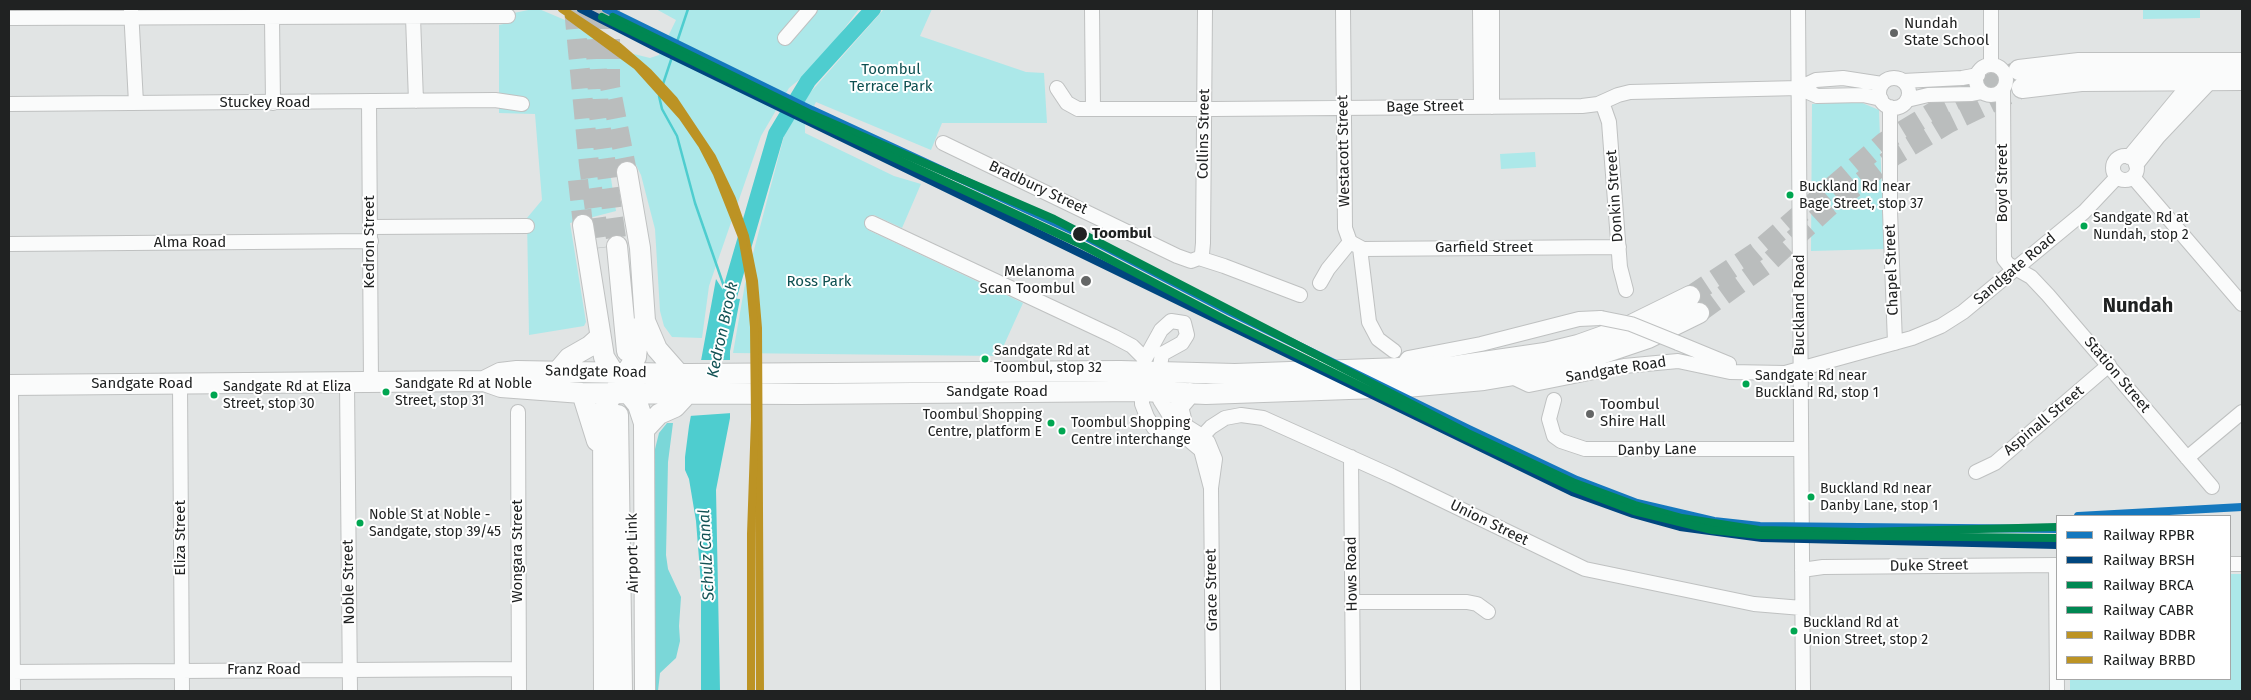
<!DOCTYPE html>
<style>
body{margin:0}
#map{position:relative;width:2251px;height:700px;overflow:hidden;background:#e1e4e4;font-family:"Fira Sans",sans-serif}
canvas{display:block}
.frame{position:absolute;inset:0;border:10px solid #202222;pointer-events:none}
.legend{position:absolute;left:2056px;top:515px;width:175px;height:165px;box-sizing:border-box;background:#fff;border:1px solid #a6a7a7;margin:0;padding:6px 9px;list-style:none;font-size:15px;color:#202222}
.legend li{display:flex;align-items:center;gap:10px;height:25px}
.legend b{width:25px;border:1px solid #a6a7a7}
</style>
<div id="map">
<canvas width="2251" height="700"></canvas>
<div class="frame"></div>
<ul class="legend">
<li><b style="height:6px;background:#1578be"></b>Railway RPBR</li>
<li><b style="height:6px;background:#00467f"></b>Railway BRSH</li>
<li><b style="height:6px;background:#008752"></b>Railway BRCA</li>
<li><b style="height:6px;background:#008752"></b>Railway CABR</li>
<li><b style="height:6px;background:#bc9324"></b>Railway BDBR</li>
<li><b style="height:6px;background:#bc9324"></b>Railway BRBD</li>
</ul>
</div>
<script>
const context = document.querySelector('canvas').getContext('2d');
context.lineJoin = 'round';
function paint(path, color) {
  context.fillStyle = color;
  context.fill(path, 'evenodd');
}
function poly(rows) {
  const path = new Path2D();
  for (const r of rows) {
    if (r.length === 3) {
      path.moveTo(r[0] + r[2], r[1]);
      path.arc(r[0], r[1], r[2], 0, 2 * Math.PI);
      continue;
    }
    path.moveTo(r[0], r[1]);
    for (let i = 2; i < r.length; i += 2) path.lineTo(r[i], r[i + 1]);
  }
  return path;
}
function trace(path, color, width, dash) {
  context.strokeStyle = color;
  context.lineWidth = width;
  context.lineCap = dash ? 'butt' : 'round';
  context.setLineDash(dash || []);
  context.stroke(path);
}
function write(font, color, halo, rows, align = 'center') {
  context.font = font + ' "Fira Sans",sans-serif';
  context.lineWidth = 4;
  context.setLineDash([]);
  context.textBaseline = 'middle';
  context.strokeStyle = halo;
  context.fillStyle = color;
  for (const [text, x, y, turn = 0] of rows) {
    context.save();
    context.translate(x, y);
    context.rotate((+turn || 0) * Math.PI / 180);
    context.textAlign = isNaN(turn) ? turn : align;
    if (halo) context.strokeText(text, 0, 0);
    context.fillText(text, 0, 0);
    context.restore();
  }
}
paint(poly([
 [533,9,539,9,565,20,610,48,650,58,659,55,676,20,656,9,859,9,815,67,789,88,761,136,709,286,702,338,672,337,664,326,660,311,655,229,641,175,636,165,610,172,616,211,570,223,586,322,584,326,529,335,527,218,542,200,535,114,499,113,499,25,513,22,514,13],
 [884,9,932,9,920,36,1026,72,1044,73,1047,123,942,123,931,150,816,102,805,124,805,133,894,176,921,184,902,228,874,215,868,230,1023,303,999,356,733,353,745,284,784,136,809,94],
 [2143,9,2200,9,2200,18,2143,19],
 [1860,102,1879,110,1884,249,1811,251,1812,104],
 [1535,152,1536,167,1501,169,1500,154],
 [2230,574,2242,574,2242,691,2070,691,2070,679,2230,679]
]), '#ace8e9');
paint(poly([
 [667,423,673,423,668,462,666,555,668,569,681,597,679,626,680,641,676,658,660,673,658,691,653,691,655,449,659,433]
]), '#7bd7d8');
paint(poly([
 [716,279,728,298,740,299,730,351,730,418,716,490,720,691,701,691,701,584,696,521,689,479,685,470,685,457,689,426]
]), '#4ecdcf');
paint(poly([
 [699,360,733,360,732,413,689,416]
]), '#e1e4e4');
trace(poly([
 [688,9,659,96,662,109,677,136,695,203,728,298]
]), '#4ecdcf', 2.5);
trace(poly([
 [722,320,776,134,808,81,873,9]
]), '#4ecdcf', 16);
trace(poly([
 [574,9,589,165,600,248],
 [594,9,599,115,617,246],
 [610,9,610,86,627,172],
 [578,180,583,225],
 [1690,296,1756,252,1884,142,1943,106,2019,70],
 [1699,313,1768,263,1829,207,1894,156,1949,123,2022,88]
]), '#babdbd', 20, [20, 10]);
const minor = poly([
 [131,9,136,103],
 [1092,9,1093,109],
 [1343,9,1345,228,1350,242,1363,249,1619,247],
 [1480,9,1481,107],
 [1492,9,1492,107],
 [1798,9,1803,691],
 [1991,9,1991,65],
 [413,17,416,101],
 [9,18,508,16],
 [272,18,273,103],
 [785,38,810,9],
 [1991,80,15],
 [1894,93,15],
 [1903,81,1962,78,1978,75],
 [1057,88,1067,103,1078,109,1214,109,1582,106,1598,104,1618,95,1630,92,1799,88,1816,80,1843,78,1882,84],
 [1799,88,1817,96,1863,95,1881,99],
 [2003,90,2004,259,2008,264,2031,277,2048,295,2212,487],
 [1907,100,1928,95,1972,94,1982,92],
 [369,102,371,383],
 [1602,102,1609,122,1620,267,1626,290],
 [9,104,495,100,522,104],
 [1890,107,1890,211,1895,343],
 [943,143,1177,256,1191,261,1199,258,1224,266,1300,295],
 [2125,168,12],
 [2129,157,2196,76],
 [2136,165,2158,137,2212,80],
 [2133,177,2242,304],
 [872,223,1113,336,1132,346,1145,359],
 [370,227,527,226],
 [9,244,371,241],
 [1360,248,1369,322,1378,339,1394,351],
 [1199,258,1202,254,1203,243,1205,9],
 [1320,283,1328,269,1350,242],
 [1678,343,1729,364],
 [1400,369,1408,358,1481,344,1579,319,1601,318],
 [1510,376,1529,385,1624,366,1678,361,1730,372,1785,373,1912,338,1941,326,1963,312,2084,212,2117,177],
 [347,383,350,691],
 [180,384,182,691],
 [11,385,13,691],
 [1554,400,1549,419,1554,436,1561,441,1585,449,1801,449],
 [518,412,519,691],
 [1195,444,1211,427,1225,418,1241,415,1263,418,1392,476,1585,569,1754,604,1802,608],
 [1351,457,1353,691],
 [2187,458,2242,412],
 [1976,472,1995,463,2109,365],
 [1211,488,1201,450,1189,440,1167,435,1154,428,1147,417,1142,404,1142,371,1145,359,1161,330,1171,321,1184,323,1187,335,1182,343,1162,354,1159,372,1160,400,1170,416,1202,436,1208,442,1215,459,1211,488,1213,691],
 [2230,564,2242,564],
 [2056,565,2057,691],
 [1802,570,1823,567,2057,565],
 [1352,602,1467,602,1477,604,1488,612],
 [9,672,519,669]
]);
const highway = poly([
 [2019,70,2079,63,2242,63],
 [2022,88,2081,81,2242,80],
 [627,172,640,248,645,321,657,349,679,374],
 [583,225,604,357,620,383,638,405,644,423,645,691],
 [617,246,627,351],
 [558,371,569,358,590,346,600,337],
 [484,381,500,373,517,371,689,374,1120,371,1235,374,1456,366,1545,353,1578,345,1623,329,1690,296],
 [9,385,484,381,501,387,582,393,799,394,1141,391,1206,394,1406,387,1484,380,1562,367,1648,338,1699,313],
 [582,393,597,441],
 [618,415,622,691],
 [1182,423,1178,407,1190,393],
 [644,430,659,414,675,407,689,392],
 [604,691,603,420,606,405,636,357,639,329,645,321]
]);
trace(minor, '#bfc1c1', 16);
trace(highway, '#bfc1c1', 22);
trace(minor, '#fafbfb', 14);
trace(highway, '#fafbfb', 20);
const minorBridge = poly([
 [1601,318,1631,324,1678,343]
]);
trace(minorBridge, '#bfc1c1', 16, []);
trace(minorBridge, '#fafbfb', 14);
trace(poly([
 [606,9,812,110,1082,235,1230,312,1469,429,1577,480,1637,503,1714,521,1760,526,2057,529],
 [2078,516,2242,507]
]), '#1578be', 8);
trace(poly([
 [581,9,659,49,1572,492,1633,514,1680,527,1762,538,2057,545]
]), '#00467f', 8);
trace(poly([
 [613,17,811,114,1054,219,1468,433,1575,483,1635,505,1682,518,1759,530,1861,532,2057,527]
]), '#008752', 8);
trace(poly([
 [602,17,808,118,1078,243,1226,320,1465,437,1573,488,1634,511,1712,530,1759,535,2057,538]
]), '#008752', 8);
trace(poly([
 [562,9,618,46,648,72,674,100,712,157,732,199,745,236,754,281,758,328,760,691]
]), '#bc9324', 8);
trace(poly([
 [569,16,637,66,682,116,702,145,717,174,742,237,750,281,754,327,755,419,751,534,751,691]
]), '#bc9324', 8);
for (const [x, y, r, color] of [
 [1894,33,5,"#646666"],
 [1790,195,4.5,"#00a651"],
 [2084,226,4.5,"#00a651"],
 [1080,234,8,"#202222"],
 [1086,281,6,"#646666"],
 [985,359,4.5,"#00a651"],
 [1746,384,4.5,"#00a651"],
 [386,392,4.5,"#00a651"],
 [214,395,4.5,"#00a651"],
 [1590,414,5,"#646666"],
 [1051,423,4.5,"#00a651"],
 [1062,431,4.5,"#00a651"],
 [1811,497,4.5,"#00a651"],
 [360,523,4.5,"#00a651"],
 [1794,631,4.5,"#00a651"]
]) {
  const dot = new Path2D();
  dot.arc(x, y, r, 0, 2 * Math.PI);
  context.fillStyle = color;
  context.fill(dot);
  trace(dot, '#fff', 2);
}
write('14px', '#202222', '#fff', [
 ["Buckland Rd near",1799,187],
 ["Bage Street, stop 37",1799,204],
 ["Sandgate Rd at",2093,218],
 ["Nundah, stop 2",2093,235],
 ["Sandgate Rd at",994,351],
 ["Toombul, stop 32",994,368],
 ["Sandgate Rd near",1755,376],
 ["Buckland Rd, stop 1",1755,393],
 ["Sandgate Rd at Noble",395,384],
 ["Street, stop 31",395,401],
 ["Sandgate Rd at Eliza",223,387],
 ["Street, stop 30",223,404],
 ["Toombul Shopping",1042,415,"right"],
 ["Centre, platform E",1042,432,"right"],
 ["Toombul Shopping",1071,423],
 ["Centre interchange",1071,440],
 ["Buckland Rd near",1820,489],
 ["Danby Lane, stop 1",1820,506],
 ["Noble St at Noble -",369,515],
 ["Sandgate, stop 39/45",369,532],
 ["Buckland Rd at",1803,623],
 ["Union Street, stop 2",1803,640]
], 'left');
write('15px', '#202222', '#fff', [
 ["Nundah",1904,24],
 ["State School",1904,41],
 ["Melanoma",1075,272,"right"],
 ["Scan Toombul",1075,289,"right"],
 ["Toombul",1600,405],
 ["Shire Hall",1600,422]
], 'left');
write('15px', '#0e5051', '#fff', [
 ["Toombul",891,70],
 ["Terrace Park",891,87],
 ["Ross Park",819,282]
]);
write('15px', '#202222', '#fff', [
 ["Stuckey Road",265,103],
 ["Bage Street",1425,107,-1],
 ["Collins Street",1204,134,-89],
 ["Westacott Street",1344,151,-91],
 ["Boyd Street",2003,183,-90],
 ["Bradbury Street",1038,188,25],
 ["Donkin Street",1615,196,-94],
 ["Kedron Street",370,242,-90],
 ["Alma Road",190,243],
 ["Garfield Street",1484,248],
 ["Sandgate Road",2015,269,-40],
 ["Chapel Street",1892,270,-92],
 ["Buckland Road",1800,305,-90],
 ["Sandgate Road",1616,370,-9],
 ["Sandgate Road",596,372,1],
 ["Station Street",2117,375,50],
 ["Sandgate Road",142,384],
 ["Sandgate Road",997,392],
 ["Aspinall Street",2044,421,-40],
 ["Danby Lane",1657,450,-1],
 ["Union Street",1489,523,26],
 ["Eliza Street",181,538,-90],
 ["Wongara Street",518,551,-90],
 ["Airport Link",633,553,-91],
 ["Duke Street",1929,566,-1],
 ["Hows Road",1352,574,-91],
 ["Noble Street",349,582,-91],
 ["Grace Street",1212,590,-91],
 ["Franz Road",264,670]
]);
write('bold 15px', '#202222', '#fff', [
 ["Toombul",1092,234]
], 'left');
write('italic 16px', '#135355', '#fff', [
 ["Kedron Brook",723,330,-78],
 ["Schulz Canal",707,555,-93]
]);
write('bold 20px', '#202222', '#fff', [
 ["Nundah",2138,306]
]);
</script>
